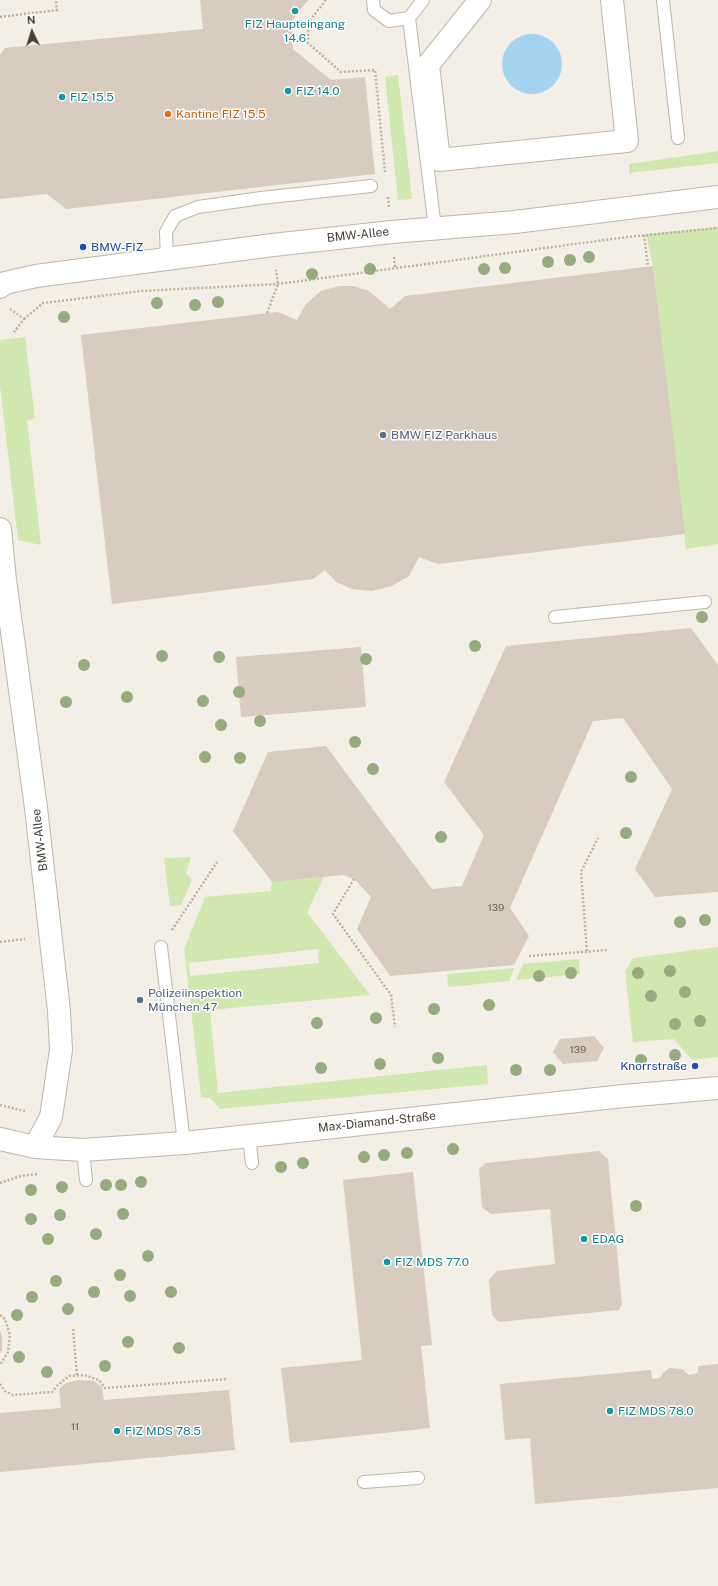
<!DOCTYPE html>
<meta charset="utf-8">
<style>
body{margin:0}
#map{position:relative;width:718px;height:1586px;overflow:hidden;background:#f3eee6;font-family:"Public Sans",sans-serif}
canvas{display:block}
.north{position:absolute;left:12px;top:12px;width:40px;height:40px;-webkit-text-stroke:3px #fff;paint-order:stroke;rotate:356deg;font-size:11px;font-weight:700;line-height:16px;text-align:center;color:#453e35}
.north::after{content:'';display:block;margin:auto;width:14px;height:18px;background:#453e35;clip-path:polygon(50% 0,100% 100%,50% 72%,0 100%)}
</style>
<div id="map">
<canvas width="718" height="1586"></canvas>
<div class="north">N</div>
</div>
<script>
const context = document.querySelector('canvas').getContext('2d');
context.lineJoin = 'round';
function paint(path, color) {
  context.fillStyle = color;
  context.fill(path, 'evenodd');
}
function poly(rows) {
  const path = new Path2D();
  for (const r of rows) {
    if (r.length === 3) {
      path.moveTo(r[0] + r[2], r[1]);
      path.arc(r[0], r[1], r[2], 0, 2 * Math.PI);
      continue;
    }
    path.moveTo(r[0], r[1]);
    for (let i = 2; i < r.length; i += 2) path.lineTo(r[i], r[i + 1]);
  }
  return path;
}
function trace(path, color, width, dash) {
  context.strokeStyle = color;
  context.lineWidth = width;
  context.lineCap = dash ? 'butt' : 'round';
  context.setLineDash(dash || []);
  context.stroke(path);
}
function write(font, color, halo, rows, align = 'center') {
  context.font = font + ' "Public Sans",sans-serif';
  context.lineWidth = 3;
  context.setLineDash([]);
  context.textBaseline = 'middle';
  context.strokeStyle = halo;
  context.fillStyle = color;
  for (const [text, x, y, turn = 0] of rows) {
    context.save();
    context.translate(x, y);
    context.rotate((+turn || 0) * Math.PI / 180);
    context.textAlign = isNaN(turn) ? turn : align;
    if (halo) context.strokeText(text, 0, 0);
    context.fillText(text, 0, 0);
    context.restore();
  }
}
paint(poly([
 [398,75,412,199,398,200,385,77],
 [718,151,718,163,629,173,629,164],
 [718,227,718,544,686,549,653,266,646,234],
 [25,337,35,419,27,420,41,545,18,540,0,386,0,340],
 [191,857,186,873,192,880,181,905,170,906,164,858],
 [324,877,307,912,370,995,210,1010,218,1093,487,1065,488,1084,220,1109,210,1098,201,1097,184,949,205,897,271,891,272,882],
 [318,949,319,963,190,976,189,963],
 [718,947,718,1057,692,1060,674,1039,633,1042,625,971,633,958],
 [579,959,580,974,516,980,523,964],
 [514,968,509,981,448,987,447,974]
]), '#d0e7af');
paint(poly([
 [532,64,30]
]), '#a3d3ef');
paint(poly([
 [200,0,308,0,291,22,293,49,331,80,365,77,375,174,66,209,47,194,0,199,0,55,5,48,203,29],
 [653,266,685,534,438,564,419,557,409,576,392,586,372,591,352,589,336,582,325,570,313,579,112,604,81,335,278,312,297,320,306,304,321,291,339,286,353,286,369,291,390,309,405,296],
 [691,628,718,665,718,892,655,897,635,869,672,789,623,718,593,721,510,908,529,936,514,965,390,976,357,929,371,897,354,879,343,875,272,882,233,831,268,752,326,746,432,889,462,886,484,835,444,782,506,646],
 [361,647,366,707,241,717,236,657],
 [594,1036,604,1048,597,1061,563,1064,553,1052,560,1039],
 [599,1151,608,1159,622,1304,619,1310,499,1322,492,1315,489,1280,497,1271,555,1264,550,1209,491,1214,482,1207,479,1169,486,1163],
 [413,1172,432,1345,421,1346,430,1428,290,1443,281,1368,362,1360,343,1180],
 [0,1331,2,1336,2,1350,0,1354],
 [718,1364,718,1488,535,1504,530,1438,505,1440,500,1384,651,1370,652,1379,660,1378,663,1373,669,1368,682,1369,689,1375,698,1373,698,1366],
 [78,1380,94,1381,102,1387,104,1400,229,1390,235,1450,0,1472,0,1413,61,1408,59,1389,66,1383]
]), '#d7ccbf');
const lane = poly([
 [373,0,374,10,389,21,409,18],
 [423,0,409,18,435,228],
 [663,0,678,138],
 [167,259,166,232,175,216,198,207,261,198,371,186],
 [555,617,705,602],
 [161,947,184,1143],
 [249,1135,252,1163],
 [83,1150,86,1180],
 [364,1482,418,1478]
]);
const street = poly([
 [480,0,428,65,439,160,627,141,612,0],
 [0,287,5,283,36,276,273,245,392,232,515,222,718,197],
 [0,529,5,580,36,808,59,1011,61,1050,51,1117,35,1147],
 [0,1139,35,1147,83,1150,184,1143,624,1096,718,1088]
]);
trace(lane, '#beb6a9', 14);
trace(street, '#beb6a9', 24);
trace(poly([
 [326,0,308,23,308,43,341,72,375,70,385,172],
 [0,17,57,10,56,0],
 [388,197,389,207],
 [644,235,648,266],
 [394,257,395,268],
 [10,309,24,319,14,332],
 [267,313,278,284,276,270],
 [24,319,43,303,68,300,141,291,278,284,627,237,718,228],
 [354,879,333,914,391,995,395,1027],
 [172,930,217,862],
 [0,942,25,939],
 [587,951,581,872,598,838],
 [529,956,607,950],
 [0,1105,25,1111],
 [0,1183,21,1176,38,1174],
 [0,1315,5,1319,10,1335,8,1352,0,1365],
 [73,1329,77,1376],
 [0,1384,5,1391,13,1395,52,1392,58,1385,69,1376,84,1375,99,1380,105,1388,227,1379]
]), '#c0b19a', 2.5, [2, 2]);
trace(lane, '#fff', 12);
trace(street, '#fff', 22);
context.fillStyle = '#96ac7e';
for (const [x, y] of [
 [589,257],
 [570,260],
 [548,262],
 [505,268],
 [370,269],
 [484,269],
 [312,274],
 [218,302],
 [157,303],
 [195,305],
 [64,317],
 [702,617],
 [475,646],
 [162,656],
 [219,657],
 [366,659],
 [84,665],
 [239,692],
 [127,697],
 [203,701],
 [66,702],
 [260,721],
 [221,725],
 [355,742],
 [205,757],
 [240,758],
 [373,769],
 [631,777],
 [626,833],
 [441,837],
 [705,920],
 [680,922],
 [670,971],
 [571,973],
 [638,973],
 [539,976],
 [685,992],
 [651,996],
 [489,1005],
 [434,1009],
 [376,1018],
 [700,1021],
 [317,1023],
 [675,1024],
 [675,1055],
 [438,1058],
 [641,1060],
 [380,1064],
 [321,1068],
 [516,1070],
 [550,1070],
 [453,1149],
 [407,1153],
 [384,1155],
 [364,1157],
 [303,1163],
 [281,1167],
 [141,1182],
 [106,1185],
 [121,1185],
 [62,1187],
 [31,1190],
 [636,1206],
 [123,1214],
 [60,1215],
 [31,1219],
 [96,1234],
 [48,1239],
 [148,1256],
 [120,1275],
 [56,1281],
 [94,1292],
 [171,1292],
 [130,1296],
 [32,1297],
 [68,1309],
 [17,1315],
 [128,1342],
 [179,1348],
 [19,1357],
 [105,1366],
 [47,1372]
]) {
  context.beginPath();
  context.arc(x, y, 6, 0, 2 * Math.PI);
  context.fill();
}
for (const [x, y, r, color] of [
 [295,11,4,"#0f9aa8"],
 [288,91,4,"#0f9aa8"],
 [62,97,4,"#0f9aa8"],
 [168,114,4,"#e8710a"],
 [83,247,4,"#1a4fb4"],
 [383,435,4,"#5c6f8a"],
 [140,1000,4,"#5c6f8a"],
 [695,1066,4,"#1a4fb4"],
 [584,1239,4,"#0f9aa8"],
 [387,1262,4,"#0f9aa8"],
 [610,1411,4,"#0f9aa8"],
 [117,1431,4,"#0f9aa8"]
]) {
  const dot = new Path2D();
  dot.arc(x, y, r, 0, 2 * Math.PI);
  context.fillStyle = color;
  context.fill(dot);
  trace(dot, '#fff', 1.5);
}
write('10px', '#6a6258', null, [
 ["139",496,908],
 ["139",578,1050],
 ["11",75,1427]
]);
write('12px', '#0d838f', '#fff', [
 ["FIZ Haupteingang",295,24,"center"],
 ["14.6",295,38,"center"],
 ["FIZ 14.0",296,91],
 ["FIZ 15.5",70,97],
 ["EDAG",592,1239],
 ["FIZ MDS 77.0",395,1262],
 ["FIZ MDS 78.0",618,1411],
 ["FIZ MDS 78.5",125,1431]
], 'left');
write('12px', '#c56008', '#fff', [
 ["Kantine FIZ 15.5",176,114]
], 'left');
write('12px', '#453e35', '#fff', [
 ["BMW-Allee",358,235,-6],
 ["BMW-Allee",40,840,-97],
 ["Max-Diamand-Straße",377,1122,-6]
]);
write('12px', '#164399', '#fff', [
 ["BMW-FIZ",91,247],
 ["Knorrstraße",687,1066,"right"]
], 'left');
write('12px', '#4e5e75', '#fff', [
 ["BMW FIZ Parkhaus",391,435],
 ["Polizeiinspektion",148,993],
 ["München 47",148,1007]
], 'left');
</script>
